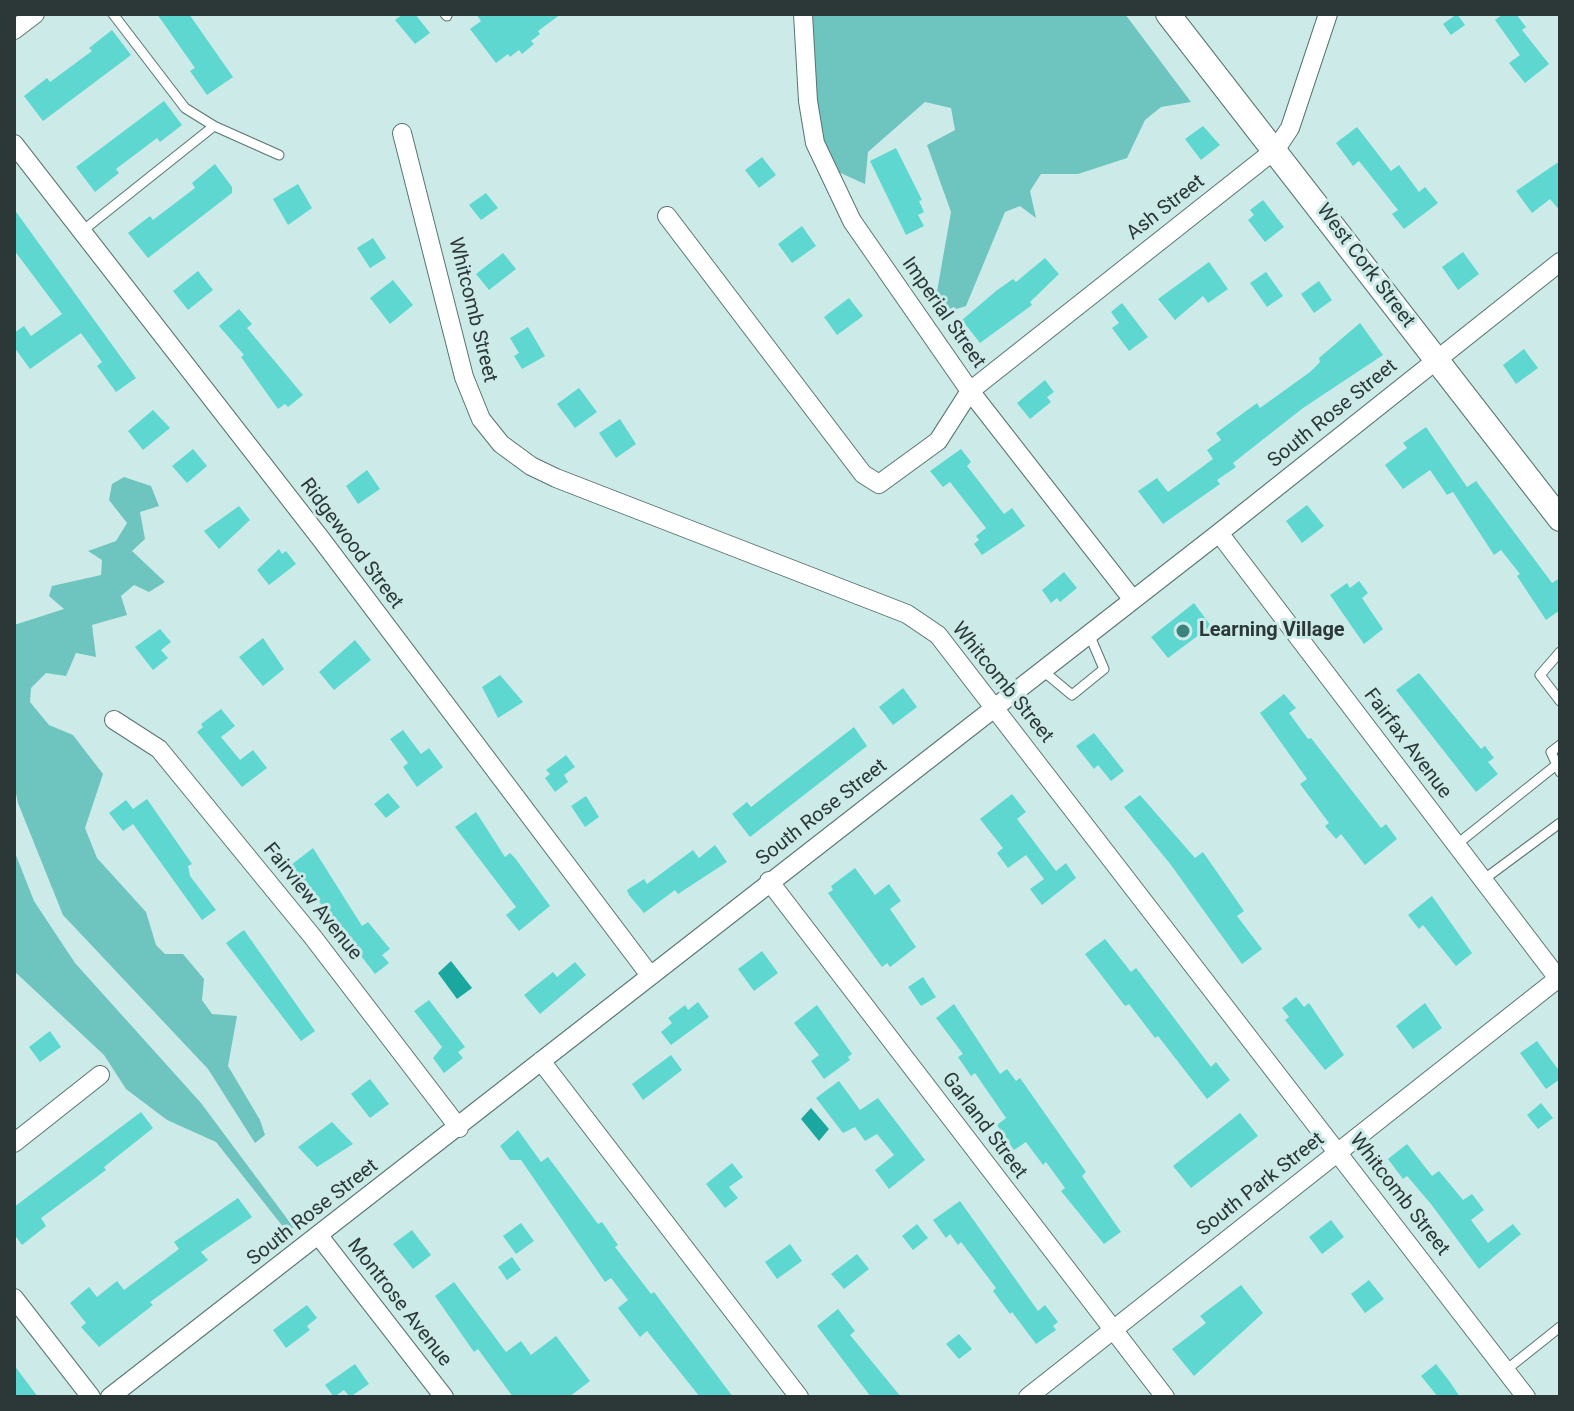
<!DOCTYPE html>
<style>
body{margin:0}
#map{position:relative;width:1574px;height:1411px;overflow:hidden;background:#ccebe8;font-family:Roboto,sans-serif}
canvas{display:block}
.frame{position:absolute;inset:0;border:16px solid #2c3837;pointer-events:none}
</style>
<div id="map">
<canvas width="1574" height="1411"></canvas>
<div class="frame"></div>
</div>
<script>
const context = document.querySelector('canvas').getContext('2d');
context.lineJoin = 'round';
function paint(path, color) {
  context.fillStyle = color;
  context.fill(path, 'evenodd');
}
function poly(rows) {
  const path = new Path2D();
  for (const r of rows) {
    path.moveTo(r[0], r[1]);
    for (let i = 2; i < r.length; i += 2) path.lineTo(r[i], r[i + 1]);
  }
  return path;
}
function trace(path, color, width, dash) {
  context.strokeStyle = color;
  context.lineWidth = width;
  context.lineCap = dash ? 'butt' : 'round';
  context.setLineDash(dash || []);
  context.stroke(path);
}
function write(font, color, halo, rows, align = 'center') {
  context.font = font + ' Roboto,sans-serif';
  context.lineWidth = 6;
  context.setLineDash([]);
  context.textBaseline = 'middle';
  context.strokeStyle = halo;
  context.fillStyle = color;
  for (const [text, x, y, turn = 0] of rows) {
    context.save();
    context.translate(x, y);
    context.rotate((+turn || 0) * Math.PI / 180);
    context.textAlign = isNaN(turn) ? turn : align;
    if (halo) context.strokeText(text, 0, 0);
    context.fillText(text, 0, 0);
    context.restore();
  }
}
paint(poly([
 [810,14,1125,14,1191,102,1161,107,1145,120,1127,158,1078,174,1041,174,1030,191,1036,218,1020,206,1005,212,966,306,950,311,935,303,951,212,927,145,955,130,951,108,925,102,868,152,865,184,836,171,820,138],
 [124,477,151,486,159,506,140,512,145,539,132,551,165,582,149,592,134,585,121,596,127,615,92,625,96,657,76,653,66,676,46,673,31,688,30,702,49,725,73,735,103,774,85,828,97,858,146,912,156,945,165,954,183,954,204,979,202,1000,212,1014,237,1016,228,1066,260,1120,265,1135,255,1143,208,1069,63,915,18,803,14,784,14,625,64,609,49,596,52,586,101,575,102,560,88,551,116,541,127,523,109,500,112,484],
 [14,850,34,901,75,963,201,1103,294,1228,284,1228,216,1142,167,1120,126,1089,104,1055,14,971]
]), '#6ec5bf');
paint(poly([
 [451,961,472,988,457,999,438,973],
 [811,1108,829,1129,819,1141,801,1119]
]), '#1aa7a0');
paint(poly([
 [157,14,189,14,233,77,207,95,190,71,195,68],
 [403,14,415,14,430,33,415,44,395,20],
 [476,14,561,14,538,31,540,34,531,41,534,44,522,54,519,50,510,57,508,54,496,63,470,29,481,21],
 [1457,14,1465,25,1451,35,1443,24],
 [1503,14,1516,14,1526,27,1522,30,1549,64,1525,83,1509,63,1520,55,1495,20],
 [112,30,131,55,43,121,24,96,47,78,50,82,92,51,89,48],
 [164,101,182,125,160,142,157,138,116,169,119,173,95,192,76,167],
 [1203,126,1220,145,1201,160,1185,139],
 [1357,127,1391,171,1399,165,1419,192,1425,187,1438,203,1404,229,1392,214,1398,210,1359,161,1353,166,1336,143],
 [896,148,922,200,919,201,924,212,918,215,924,226,906,235,870,161],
 [762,157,776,175,759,188,745,170],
 [1560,161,1560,211,1550,199,1532,213,1516,191],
 [215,164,232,187,232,193,148,258,128,233,150,216,153,220,195,188,192,183],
 [298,184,312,208,288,225,273,199],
 [486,193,498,208,481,220,469,205],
 [1263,200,1284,227,1265,242,1248,220,1254,215,1250,210],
 [14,209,136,378,116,392,97,366,102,362,81,333,30,369,14,347,14,333,24,326,31,336,62,314,14,250],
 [802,226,816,246,792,263,778,244],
 [373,238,386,258,370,268,357,248],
 [1463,252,1479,274,1458,290,1442,267],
 [503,253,516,269,489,290,476,274],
 [1045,258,1059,274,1030,302,1032,305,980,343,962,320,996,291,1013,279,1016,282],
 [1209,262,1228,289,1208,303,1203,296,1175,320,1158,299],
 [198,271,213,290,188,310,173,291],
 [1266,272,1283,296,1267,307,1250,283],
 [393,280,413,305,390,324,370,298],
 [1319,281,1332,300,1314,313,1301,294],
 [849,298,863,316,837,335,824,317],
 [1122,303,1148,337,1129,351,1112,328,1119,323,1111,312],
 [239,309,252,324,247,328,303,395,288,407,285,404,278,409,241,357,244,355,219,326],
 [1360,323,1383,355,1303,408,1233,463,1236,467,1217,480,1220,484,1163,524,1138,491,1157,478,1168,492,1213,459,1207,450,1221,440,1216,433,1257,403,1260,408,1310,372,1320,362,1319,358],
 [528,327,545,356,522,369,514,356,519,353,510,338],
 [1524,349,1538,368,1516,384,1503,365],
 [1045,380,1054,392,1047,397,1051,402,1030,419,1017,403],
 [579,388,597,412,575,428,557,404],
 [153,410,170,428,143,450,128,431],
 [620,419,636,444,616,458,599,433],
 [1426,427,1467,487,1476,481,1552,583,1560,578,1560,610,1546,620,1517,576,1520,574,1501,550,1494,555,1453,492,1447,495,1430,470,1403,489,1385,465,1407,448,1403,443],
 [193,449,207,466,187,483,172,466],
 [961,449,971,462,967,466,1004,514,1012,508,1025,526,982,555,974,544,979,540,976,536,986,528,950,482,943,487,930,471],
 [367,470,380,489,358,504,346,486],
 [1307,505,1324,526,1302,543,1286,521],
 [239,506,250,520,219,549,204,531],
 [279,549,282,554,286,551,296,564,269,585,257,570],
 [1064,572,1077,588,1060,602,1057,598,1051,603,1042,590],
 [1359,581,1368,593,1362,598,1383,629,1364,644,1330,595,1347,583,1350,588],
 [1194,603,1211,626,1168,658,1151,637],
 [160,629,171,642,161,650,168,658,153,670,135,647],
 [263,638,284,669,263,686,239,657],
 [355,640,371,660,334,690,319,672],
 [1419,673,1481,749,1485,746,1494,758,1488,762,1498,774,1476,792,1396,690],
 [500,675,523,702,498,718,482,687],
 [903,688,917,707,893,725,879,707],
 [1284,694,1296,708,1289,713,1308,739,1311,738,1381,828,1386,824,1397,839,1365,865,1341,834,1336,839,1325,826,1329,823,1300,784,1307,779,1260,713],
 [221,709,235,726,221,737,240,760,253,750,267,768,242,787,197,732,203,727,201,724],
 [854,727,867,746,750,837,732,814,747,802,751,807],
 [403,730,421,754,429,748,443,767,417,787,403,767,408,763,390,739],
 [1094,733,1124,771,1111,781,1098,765,1094,769,1076,746],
 [566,755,575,767,564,775,568,782,555,792,545,778,550,774,546,770],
 [388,793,400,807,386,818,374,804],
 [1012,794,1026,812,1017,819,1056,871,1066,863,1076,878,1042,905,1030,889,1044,879,1026,855,1008,868,997,853,1003,848,980,819],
 [1140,795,1195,858,1203,852,1244,911,1237,916,1262,949,1242,964,1171,865,1124,807],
 [586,796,599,817,585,827,571,806],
 [147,799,192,864,188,866,190,876,216,910,202,920,133,824,123,831,109,813,126,800,133,809],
 [476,812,505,857,510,853,515,858,550,906,519,931,506,915,516,907,455,827],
 [715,845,727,862,678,894,675,890,644,913,629,895,627,890,644,879,647,884,693,850,699,858],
 [313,848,362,926,368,922,390,949,382,955,389,963,375,974,291,865],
 [855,868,875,895,889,884,901,901,890,909,916,947,890,967,887,963,882,967,828,893,833,890,831,886],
 [1432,896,1472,953,1456,966,1423,925,1419,929,1408,915],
 [244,930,315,1031,301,1041,226,943],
 [1105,939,1131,972,1136,968,1140,973,1211,1067,1216,1062,1230,1080,1207,1099,1158,1036,1155,1038,1129,1004,1125,1006,1085,954],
 [762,951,778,973,754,991,738,969],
 [575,962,586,975,540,1014,524,995,553,972,557,977],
 [923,977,936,997,921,1006,908,987],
 [1296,997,1304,1007,1309,1003,1344,1055,1325,1070,1285,1020,1289,1017,1282,1008],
 [429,1000,465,1047,458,1052,463,1058,444,1073,433,1058,442,1047,414,1011],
 [698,1002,709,1017,671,1045,661,1032,672,1023,668,1018,685,1005,688,1010],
 [1425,1003,1442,1028,1413,1049,1396,1026],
 [954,1004,1000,1074,1007,1069,1016,1081,1020,1078,1086,1172,1082,1176,1121,1232,1104,1244,1061,1191,1065,1188,1046,1162,1043,1165,1026,1142,1014,1150,997,1125,1006,1118,975,1073,971,1076,958,1057,963,1054,936,1018],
 [817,1005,852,1054,848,1057,850,1060,824,1079,811,1061,819,1055,794,1023],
 [50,1031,61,1047,40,1062,29,1047],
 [1537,1041,1560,1072,1560,1079,1546,1089,1520,1053],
 [671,1055,682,1070,643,1100,632,1084],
 [370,1079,389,1104,370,1118,351,1094],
 [839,1081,860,1110,878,1098,925,1160,889,1189,875,1170,894,1155,877,1134,865,1141,855,1127,843,1133,816,1098],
 [1541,1103,1553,1118,1538,1129,1527,1115],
 [141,1112,153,1128,104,1167,106,1170,41,1218,46,1226,22,1245,14,1234,14,1207],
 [1240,1113,1258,1136,1191,1188,1173,1166],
 [332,1122,353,1144,317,1167,298,1147],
 [518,1130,541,1162,548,1157,598,1224,602,1222,618,1245,615,1247,651,1294,654,1292,733,1397,700,1397,647,1331,640,1337,618,1308,628,1300,611,1278,605,1282,521,1160,510,1160,500,1146],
 [1407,1144,1432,1176,1439,1171,1463,1200,1472,1194,1484,1210,1471,1220,1488,1243,1513,1224,1521,1234,1479,1269,1431,1204,1407,1176,1403,1179,1388,1159],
 [732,1163,743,1177,729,1187,738,1198,725,1208,706,1184],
 [238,1198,252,1217,201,1252,208,1260,150,1302,153,1305,99,1347,81,1327,86,1323,70,1303,89,1287,97,1297,117,1281,124,1290,179,1249,174,1242],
 [960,1201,1038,1311,1045,1305,1058,1322,1053,1326,1056,1330,1036,1344,1012,1312,1010,1314,993,1291,996,1288,961,1242,958,1245,950,1234,946,1238,933,1220],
 [1331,1220,1344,1237,1322,1254,1309,1237],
 [521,1223,534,1241,516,1254,503,1236],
 [917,1224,928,1238,913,1250,902,1236],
 [412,1230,431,1255,413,1269,393,1244],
 [790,1244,802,1261,777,1279,765,1262],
 [857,1254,869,1269,844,1289,831,1274],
 [512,1257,521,1270,507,1280,498,1267],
 [1369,1280,1384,1299,1365,1313,1351,1294],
 [454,1282,506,1352,521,1341,531,1355,556,1336,590,1381,569,1397,513,1397,478,1349,474,1352,435,1296],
 [1241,1285,1263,1313,1194,1376,1172,1349,1206,1323,1200,1316],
 [307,1305,317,1318,307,1326,310,1330,286,1348,273,1330],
 [838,1309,855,1331,850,1335,901,1397,871,1397,817,1326],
 [959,1334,972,1349,959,1359,946,1344],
 [355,1364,369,1384,350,1397,344,1390,334,1397,325,1385],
 [1436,1364,1450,1382,1460,1397,1438,1397,1421,1376],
 [14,1365,38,1397,14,1397]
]), '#5dd7cf');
const service = poly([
 [113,14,185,108,214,126,279,155],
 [445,14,447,16],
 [81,232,214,126],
 [1560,652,1540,675,1560,701],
 [1042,670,1072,695,1104,669,1089,634],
 [1560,745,1551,752,1560,772],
 [1456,845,1555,766],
 [1483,880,1560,823],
 [1506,1370,1560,1327]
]);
const minor = poly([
 [803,14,808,101,815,143,852,221,970,391,1133,600],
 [14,30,35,14],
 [402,133,464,377,481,419,501,444,531,466,556,478,907,614,938,635,1526,1397],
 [14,144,321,539,649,974],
 [667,216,863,474,879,484,938,441,970,391,1276,149,1290,128,1328,14],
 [1219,533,1560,981],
 [114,720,159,749,312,936,459,1128],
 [769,881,1165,1397],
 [541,1061,799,1397],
 [14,1143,100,1075],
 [319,1236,444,1397],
 [14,1298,91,1397],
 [110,1397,1219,533,1560,262],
 [1028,1397,1560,977]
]);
const tertiary = poly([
 [1168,14,1560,519]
]);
trace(service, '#587471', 11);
trace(minor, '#587471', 20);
trace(tertiary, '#587471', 26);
trace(service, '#fff', 9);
trace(minor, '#fff', 18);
trace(tertiary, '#fff', 24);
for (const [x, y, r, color] of [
 [1183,631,8,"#3c837e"]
]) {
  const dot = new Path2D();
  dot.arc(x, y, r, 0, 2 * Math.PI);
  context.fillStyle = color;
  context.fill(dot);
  trace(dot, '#ccebe8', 3);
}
write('20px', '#2c3837', '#ccebe8', [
 ["Ash Street",1166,208,-38],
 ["West Cork Street",1365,266,53],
 ["Whitcomb Street",472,310,76],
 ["Imperial Street",943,313,55],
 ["South Rose Street",1333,414,-39],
 ["Ridgewood Street",351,544,53],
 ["Whitcomb Street",1002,683,51],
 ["Fairfax Avenue",1407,744,53],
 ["South Rose Street",822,813,-38],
 ["Fairview Avenue",312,902,51],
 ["Garland Street",984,1126,53],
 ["South Park Street",1261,1185,-38],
 ["Whitcomb Street",1399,1195,52],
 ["South Rose Street",313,1213,-38],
 ["Montrose Avenue",399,1303,52]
]);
write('bold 20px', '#2c3837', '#ccebe8', [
 ["Learning Village",1199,631]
], 'left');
</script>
